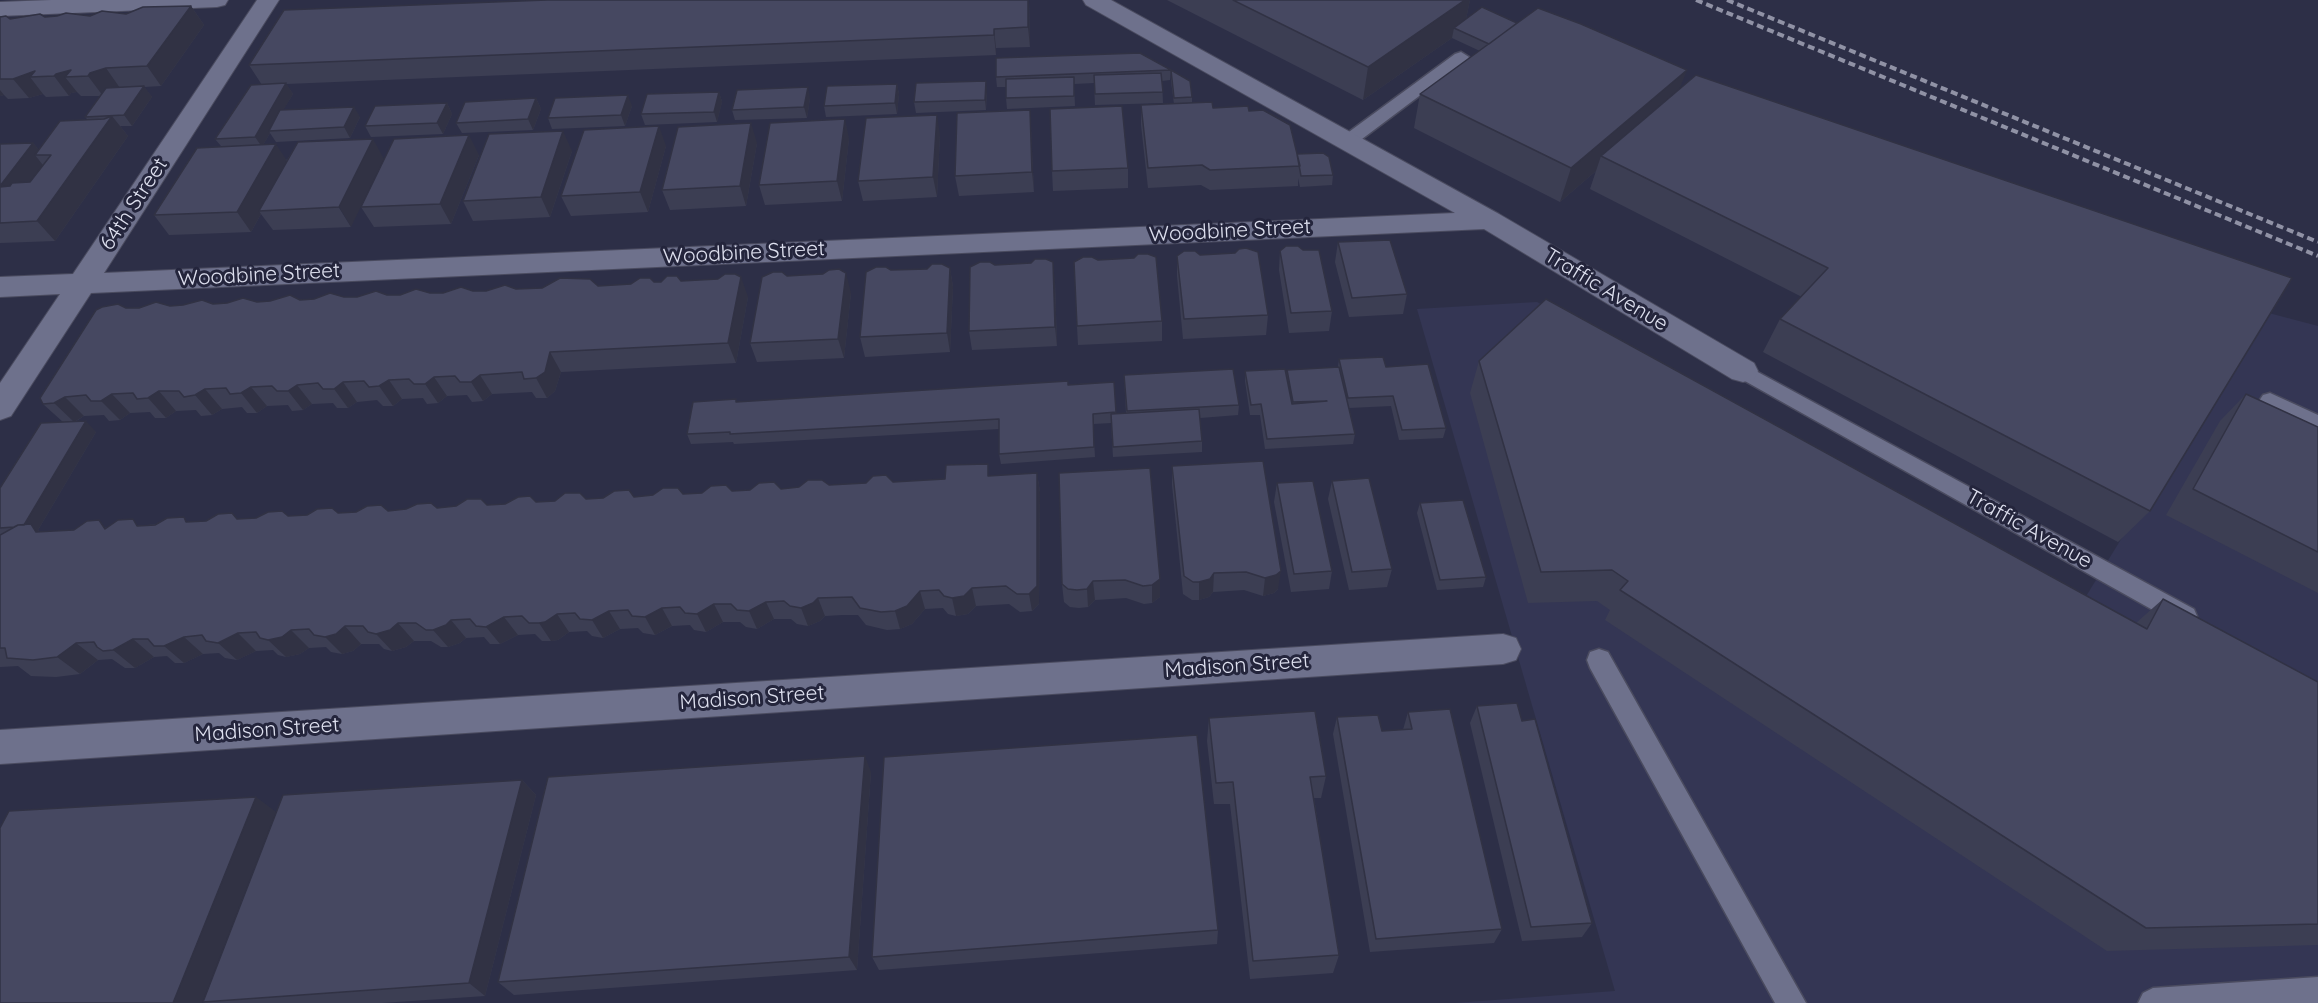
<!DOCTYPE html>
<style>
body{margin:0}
canvas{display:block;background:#2d2f47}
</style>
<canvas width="2318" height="1003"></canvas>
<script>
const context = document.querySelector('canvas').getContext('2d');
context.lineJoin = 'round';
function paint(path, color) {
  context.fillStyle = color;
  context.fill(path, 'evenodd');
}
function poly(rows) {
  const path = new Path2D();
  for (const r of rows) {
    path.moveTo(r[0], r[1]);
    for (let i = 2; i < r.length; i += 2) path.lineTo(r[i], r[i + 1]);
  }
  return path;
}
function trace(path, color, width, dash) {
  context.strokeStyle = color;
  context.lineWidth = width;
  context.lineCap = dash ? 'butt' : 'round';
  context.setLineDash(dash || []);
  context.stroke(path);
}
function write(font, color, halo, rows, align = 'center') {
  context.font = font + ' Quicksand,sans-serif';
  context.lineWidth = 6;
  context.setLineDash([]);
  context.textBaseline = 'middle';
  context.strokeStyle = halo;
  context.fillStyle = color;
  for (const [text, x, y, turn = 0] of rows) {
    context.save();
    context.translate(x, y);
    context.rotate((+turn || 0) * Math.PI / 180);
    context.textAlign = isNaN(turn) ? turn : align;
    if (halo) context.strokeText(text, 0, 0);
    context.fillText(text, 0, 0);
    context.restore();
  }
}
paint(poly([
 [1537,302,2085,598,2261,311,2318,326,2318,1003,1455,1003,1615,991,1417,309]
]), '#343654');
const lane = poly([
 [1461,52,1469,57,1467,60,1354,145,1342,145,1339,141,1342,137,1455,54,1461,52],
 [1743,364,2194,609,2197,616,2194,623,2185,626,2176,623,1736,376,1733,371,1736,366,1743,364],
 [2270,393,2318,415,2318,432,2263,407,2259,401,2263,395,2270,393],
 [1599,649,1608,652,1806,1003,1775,1003,1590,668,1587,660,1590,652,1599,649],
 [2318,977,2318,1003,2138,1003,2143,993,2153,988,2318,977]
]);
const street = poly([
 [51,0,228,0,225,5,217,7,0,16,0,2,51,0],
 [257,0,279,0,104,273,1455,213,1086,5,1083,0,1111,0,1499,214,1754,363,1758,371,1754,379,1743,382,1732,379,1484,229,91,293,11,416,0,420,0,383,60,294,0,297,0,277,73,274,257,0],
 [1503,634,1516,638,1521,649,1516,660,1503,664,0,764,0,730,1503,634]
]);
trace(lane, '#4a4b5f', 3);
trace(street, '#4a4b5f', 2);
paint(lane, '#6e718c');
paint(street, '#6e718c');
trace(poly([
 [1696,0,2318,256],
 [1727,0,2318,242]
]), '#9092a5', 4, [7, 4]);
paint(poly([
 [547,0,1029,0,1030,47,996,48,996,55,286,84,293,94,283,110,360,117,350,138,276,142,270,133,263,145,287,160,298,142,351,227,273,230,261,214,251,232,169,235,154,215,221,146,215,139,262,85,249,65],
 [1167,0,1470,0,1466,19,1517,23,1679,89,2150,511,2118,542,1763,352,1780,319,1802,297,1590,189,1596,171,1560,202,1414,128,1420,94,1480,51,1452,38,1363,100],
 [191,6,204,25,161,86,144,87,152,97,132,126,120,126,128,136,55,241,0,243,0,144,33,143,39,150,88,120,85,117,101,96,81,96,77,92,71,93,69,96,46,97,43,94,29,98,8,99,4,95,0,96,0,17,10,19,126,14],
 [1171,70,1170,80,1162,81,1163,103,1095,105,1094,83,1074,84,1075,106,1007,109,1006,98,1006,87,997,87,996,77],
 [1171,70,1192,97,1192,103,1213,108,1249,111,1297,154,1333,175,1332,185,1300,187,1298,178,1298,186,1210,190,1201,185,1148,188,1141,125,1141,105,1174,104,1171,81],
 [897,84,899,94,897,114,826,117,824,106],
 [987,91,986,110,916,113,914,102],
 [719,92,722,102,717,122,645,125,641,114],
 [536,98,541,109,533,130,462,133,456,123],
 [810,98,807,118,735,120,732,110],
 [447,103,452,114,443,134,371,137,365,126],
 [632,106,625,126,552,129,548,118],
 [1031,130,1034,192,959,196,955,176],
 [940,135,937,197,863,201,858,181],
 [849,139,842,201,765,205,759,185],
 [757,143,746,206,670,210,662,190],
 [666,146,648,212,571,216,561,196],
 [572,151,550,217,473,221,463,201],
 [479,155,451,224,374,227,361,207],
 [1128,168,1128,188,1053,191,1052,171],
 [1338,242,1407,294,1403,314,1349,317,1335,262],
 [1280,251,1332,311,1329,331,1289,333,1279,270],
 [1177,256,1268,315,1266,335,1183,339,1177,276],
 [950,268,953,287,950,352,865,357,860,337,891,270],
 [787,276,851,293,844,358,757,362,750,343],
 [681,281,748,297,736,363,561,372,555,391,547,398,536,398,532,392,492,394,483,401,472,402,467,395,447,396,438,403,427,404,423,398,402,399,393,406,383,406,377,400,357,402,348,408,337,408,333,403,312,404,303,410,292,411,288,405,267,406,257,413,247,413,242,407,222,409,212,415,201,416,196,410,176,411,166,418,155,418,150,412,130,413,120,420,109,421,104,415,84,416,75,422,96,432,38,530,40,532,237,519,781,489,1037,473,1040,492,1039,604,1032,611,1020,612,1009,604,976,606,968,614,956,616,948,614,943,608,925,609,912,624,900,629,887,630,866,625,858,615,842,615,825,616,820,621,808,626,797,624,791,619,774,619,757,629,746,627,740,622,723,622,706,632,694,630,690,625,672,626,655,635,643,633,638,628,620,629,603,638,592,636,587,631,569,632,558,640,551,641,542,641,535,634,518,635,500,644,490,644,484,637,466,638,460,643,448,647,441,647,431,641,414,641,406,647,392,651,384,649,379,644,361,644,353,651,342,654,331,652,326,647,309,648,300,654,286,657,278,655,273,650,256,651,237,660,225,658,219,653,203,654,184,663,175,663,167,656,154,657,135,668,125,668,112,659,98,660,80,674,56,677,31,676,18,666,0,667,0,488,63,422,43,404,126,308,631,284],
 [1055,282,1057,346,972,350,969,331],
 [1162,321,1162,341,1078,345,1077,326],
 [1339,359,1386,367,1446,428,1443,438,1399,440,1391,406,1349,408,1355,434,1353,444,1265,449,1260,415,1250,415,1245,381,1245,371,1286,374,1287,370,1338,367],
 [1479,361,2136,623,2163,599,2318,682,2318,945,2107,951,1605,620,1610,610,1597,601,1528,603,1470,393],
 [1124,375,1239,405,1238,415,1200,418,1202,441,1202,452,1113,457,1111,423,1093,424,1095,457,1001,464,999,454,999,429,734,444,733,442,691,444,687,434,737,402,1114,382,1116,414,1126,413],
 [2246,394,2318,427,2318,593,2166,515,2220,421],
 [1172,466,1278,589,1274,593,1263,596,1244,590,1213,592,1209,597,1199,600,1192,600,1183,594,1172,485],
 [1150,468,1160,597,1152,603,1144,604,1126,598,1095,600,1088,607,1079,608,1070,607,1064,602,1062,584],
 [1332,481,1392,569,1387,587,1349,590,1328,499],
 [1277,483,1332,571,1329,589,1291,592,1274,502],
 [1420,503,1486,577,1483,587,1437,590,1417,513],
 [1477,706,1522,721,1592,923,1582,937,1522,941,1470,723],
 [1408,712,1502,929,1494,943,1370,952,1333,734,1337,717,1382,731,1403,730],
 [1209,718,1326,776,1321,798,1314,798,1339,955,1333,973,1250,979,1230,804,1214,804,1207,741],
 [871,772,857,970,514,995,498,982],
 [522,780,536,795,485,996,382,1003,205,1003,203,1002],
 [1218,930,1217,944,879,970,872,957]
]), '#3c3e53');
paint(poly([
 [1028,0,1029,0,1030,47,1028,27],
 [1465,0,1470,0,1464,29,1454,28,1452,38,1363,100,1368,67],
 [191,6,204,25,161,86,147,66],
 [994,29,996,48,996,55,994,35],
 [106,68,120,88,103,96,88,76,90,73],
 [71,70,65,77,77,92,71,93,69,96,54,76,56,74],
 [1687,70,1674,103,1601,156,1596,171,1560,202,1571,168],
 [35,71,30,77,43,94,29,98,13,79],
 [986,81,987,91,986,110,985,100],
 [286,83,293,94,271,131,269,131,270,133,262,147,255,137],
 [897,84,899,94,897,114,895,103],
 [144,86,152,97,132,126,124,115],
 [808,87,810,98,807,118,804,107],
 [0,90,4,95,0,96],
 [719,92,722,102,717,122,714,112],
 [628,95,632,106,625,126,621,115],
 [536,98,541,109,533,130,528,119],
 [447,103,452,114,443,134,437,123],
 [354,107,360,117,350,138,344,127],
 [1030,110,1031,130,1034,192,1032,172],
 [937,115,940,135,937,197,933,177],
 [112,116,128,136,55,241,37,221],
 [845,119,849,139,842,201,837,181],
 [751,123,757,143,746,206,740,186],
 [659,126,666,146,648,212,640,192],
 [563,131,572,151,550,217,541,197],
 [469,135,479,155,451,224,440,204],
 [373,139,384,159,351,227,339,207],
 [33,143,44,155,35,155,46,169,17,207,0,186],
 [276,144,289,164,259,211,261,214,251,232,237,212],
 [1053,262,1055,282,1057,346,1055,327],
 [950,268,953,287,950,352,947,333],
 [846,273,851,293,844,358,838,339],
 [741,277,748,297,736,363,728,343],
 [550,352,561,372,555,391,547,398,536,378],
 [480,375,492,394,483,401,471,382],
 [434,377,447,396,438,403,425,384],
 [389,380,402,399,393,406,379,386],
 [343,382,357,402,348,408,334,389],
 [297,385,312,404,303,410,288,391],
 [251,387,267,406,257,413,241,393],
 [205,389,222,409,212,415,195,395],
 [159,391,176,411,166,418,148,398],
 [112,394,130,413,120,420,101,401],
 [65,397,84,416,74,422,54,403],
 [86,421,96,432,38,530,53,543,23,526],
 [1037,473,1040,492,1039,604,1032,611,1029,594],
 [1281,571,1278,589,1274,593,1263,596,1265,578],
 [1214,573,1213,592,1209,597,1199,600,1199,582],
 [1160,579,1160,597,1152,603,1152,585],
 [1093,581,1095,600,1088,607,1087,589],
 [972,588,976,606,968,614,956,616,952,598],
 [920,591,925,609,912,624,900,629,895,611],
 [818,598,825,616,820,621,808,626,801,608],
 [766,602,774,619,757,629,749,611],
 [714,604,723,622,706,632,697,614],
 [662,608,672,626,655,635,645,617],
 [609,611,620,629,603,638,592,620],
 [557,614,569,632,558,640,551,641,539,623],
 [504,617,518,635,500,644,486,627],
 [451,620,466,638,460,643,448,647,433,630],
 [398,623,414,641,406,647,392,651,376,634],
 [345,626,361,644,353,651,342,654,325,637],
 [291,630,309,648,300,654,286,657,268,640],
 [238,633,256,651,237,660,218,643],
 [184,637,203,654,184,663,164,646],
 [133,639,154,657,135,668,113,650],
 [76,643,98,660,80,674,57,657],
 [865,756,871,772,857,970,849,957],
 [522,780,536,795,485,996,469,983],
 [256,797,276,812,202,1003,173,1003]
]), '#313244');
const building = poly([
 [547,0,1028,0,1028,27,994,29,994,35,249,65,284,10,547,0],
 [1233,0,1465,0,1368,67,1233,0],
 [191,6,147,66,106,68,90,73,88,76,65,77,71,70,56,74,54,76,30,77,35,71,13,79,0,79,0,17,6,16,10,19,40,14,45,17,57,16,66,13,90,16,102,11,126,14,143,7,191,6],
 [1482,7,1517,23,1489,44,1454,28,1482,7],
 [1538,8,1581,24,1687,70,1571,168,1420,94,1538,8],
 [1140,53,1171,70,996,77,996,58,1140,53],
 [1171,70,1190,81,1192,97,1174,98,1171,70],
 [1161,73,1163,92,1095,94,1094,75,1161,73],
 [1696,75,2292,278,2150,511,1780,319,1828,268,1601,156,1696,75],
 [1074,77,1074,96,1006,98,1006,79,1074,77],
 [986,81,985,100,914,102,916,83,986,81],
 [286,83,255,137,215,139,251,85,286,83],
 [897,84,895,103,824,106,827,86,897,84],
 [144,86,124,115,85,117,106,88,144,86],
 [808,87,804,107,732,110,737,90,808,87],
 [719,92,714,112,641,114,647,94,719,92],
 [628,95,621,115,548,118,555,98,628,95],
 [536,98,528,119,456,123,465,102,536,98],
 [1212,102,1213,108,1248,106,1249,111,1263,110,1290,125,1300,166,1210,170,1202,165,1148,168,1141,105,1212,102],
 [447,103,437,123,365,126,375,106,447,103],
 [1122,106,1128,168,1052,171,1050,109,1122,106],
 [354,107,344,127,269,131,280,110,354,107],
 [1030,110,1032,172,955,176,957,113,1030,110],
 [937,115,933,177,858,181,866,118,937,115],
 [112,116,37,221,0,223,0,187,10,186,12,183,30,182,51,155,35,155,60,121,104,119,112,116],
 [845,119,837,181,759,185,770,123,845,119],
 [751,123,740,186,662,190,678,127,751,123],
 [659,126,640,192,561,196,584,130,659,126],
 [563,131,541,197,463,201,489,134,563,131],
 [469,135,440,204,361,207,394,139,469,135],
 [373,139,339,207,259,211,298,142,373,139],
 [33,143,0,186,0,144,33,143],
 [276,144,237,212,154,215,197,148,276,144],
 [1323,153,1329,157,1333,175,1301,176,1297,154,1323,153],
 [1390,240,1407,294,1352,298,1338,242,1390,240],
 [1286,246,1298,246,1303,250,1319,250,1332,311,1291,313,1280,251,1286,246],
 [1246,248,1258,252,1268,315,1184,319,1177,256,1184,251,1195,251,1200,255,1235,253,1239,249,1246,248],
 [1138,254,1148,254,1156,257,1162,321,1077,326,1074,262,1083,257,1092,257,1098,260,1134,258,1138,254],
 [1035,259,1046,259,1053,262,1055,327,969,331,970,267,980,262,990,262,995,265,1031,263,1035,259],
 [932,264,942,264,950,268,947,333,860,337,866,272,876,267,886,267,891,270,927,269,932,264],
 [839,269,846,273,838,339,750,343,762,277,773,272,782,272,787,276,804,275,823,274,829,270,839,269],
 [725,274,735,274,741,277,728,343,550,352,545,372,536,378,524,379,522,372,480,375,471,382,460,382,455,376,434,377,425,384,414,384,409,379,389,380,379,386,369,387,364,381,343,382,334,389,323,389,318,383,297,385,288,391,277,391,272,386,251,387,241,393,230,394,226,388,205,389,195,395,184,397,179,391,159,391,148,398,137,399,133,393,112,394,101,401,91,401,86,395,65,397,54,403,43,404,40,398,96,310,102,307,118,304,126,308,139,308,156,302,170,306,183,305,202,300,213,304,227,303,243,298,257,302,270,301,290,295,300,300,314,299,330,293,344,297,357,297,376,291,387,295,400,295,416,289,430,293,443,293,461,287,473,291,486,291,505,285,516,289,542,288,560,278,590,279,598,286,631,284,640,278,650,278,654,282,661,282,667,276,677,276,681,281,718,279,725,274],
 [1546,299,2147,629,2163,599,2318,682,2318,924,2146,928,1620,590,1628,581,1612,570,1541,572,1479,361,1546,299],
 [1383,357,1386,367,1428,364,1446,428,1402,430,1393,396,1348,398,1339,359,1383,357],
 [1339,367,1355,434,1267,439,1261,404,1251,405,1245,371,1285,369,1292,404,1327,401,1293,402,1287,370,1339,367],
 [1233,369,1239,405,1127,411,1124,375,1233,369],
 [1068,381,1068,385,1114,382,1116,412,1093,414,1094,447,999,454,999,419,730,434,730,432,687,434,693,402,736,399,736,402,1068,381],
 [2246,394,2318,427,2318,552,2193,489,2246,394],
 [1199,409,1202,441,1113,447,1111,414,1199,409],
 [86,421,24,525,18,525,14,527,0,528,0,488,41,423,86,421],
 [1263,461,1281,571,1276,575,1265,578,1246,572,1214,573,1210,579,1199,582,1193,582,1184,576,1172,466,1263,461],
 [988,464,988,476,1037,473,1037,586,1029,594,1017,594,1006,586,972,588,964,596,952,598,944,596,939,590,920,591,907,606,895,611,881,612,860,608,852,597,818,598,813,603,801,608,790,606,784,601,766,602,749,611,737,610,731,604,714,604,697,614,685,613,680,607,662,608,645,617,632,616,628,610,609,611,592,620,580,619,575,613,557,614,545,622,539,623,529,623,522,616,504,617,486,627,476,626,470,619,451,620,446,625,433,630,426,630,416,623,398,623,390,630,376,634,368,632,363,626,345,626,336,634,325,637,314,635,309,629,291,630,282,637,268,640,260,638,256,632,238,633,218,643,206,641,202,635,184,637,164,646,154,646,148,639,133,639,113,650,103,651,97,647,94,642,76,643,57,657,33,660,7,658,5,648,0,648,0,535,18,525,31,524,36,532,54,531,74,530,87,521,99,520,105,529,118,520,133,519,137,526,155,525,167,518,184,517,186,522,206,521,218,514,232,513,237,519,256,518,268,512,282,511,288,516,307,515,317,509,332,508,338,513,356,512,367,506,381,505,388,511,406,509,417,504,431,503,437,508,456,506,467,499,481,499,487,505,505,504,518,497,530,496,536,502,555,501,565,493,580,493,586,499,603,498,614,491,629,490,634,497,653,495,663,488,678,488,683,494,702,493,711,486,726,485,732,491,750,490,759,483,774,482,781,489,799,487,808,480,822,480,829,485,866,483,873,476,886,475,893,482,945,479,946,465,988,464],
 [1150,468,1160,579,1152,585,1143,586,1125,580,1093,581,1087,589,1077,590,1068,589,1062,584,1059,473,1150,468],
 [1369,478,1392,569,1352,572,1332,481,1369,478],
 [1313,481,1332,571,1294,574,1277,483,1313,481],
 [1463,500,1486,577,1440,580,1420,503,1463,500],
 [1517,703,1522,721,1535,719,1592,923,1531,927,1477,706,1517,703],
 [1450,709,1502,929,1376,939,1337,717,1378,715,1382,731,1412,729,1408,712,1450,709],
 [1315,711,1326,776,1310,777,1339,955,1253,961,1233,782,1216,783,1209,718,1315,711],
 [1197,735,1218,930,872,957,884,757,1197,735],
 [865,756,849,957,498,982,548,777,865,756],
 [522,780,469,983,203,1002,283,795,522,780],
 [256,797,173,1003,0,1003,0,828,9,811,256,797]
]);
paint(building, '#464861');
trace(building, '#313244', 1.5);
write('21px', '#dee0ef', '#24253c', [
 ["64th Street",134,204,-57],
 ["Woodbine Street",1230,231,-3],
 ["Woodbine Street",744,253,-3],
 ["Woodbine Street",259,275,-3],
 ["Traffic Avenue",1606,290,31],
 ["Traffic Avenue",2029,529,29],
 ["Madison Street",1237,666,-4],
 ["Madison Street",752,698,-4],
 ["Madison Street",267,730,-4]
]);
</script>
